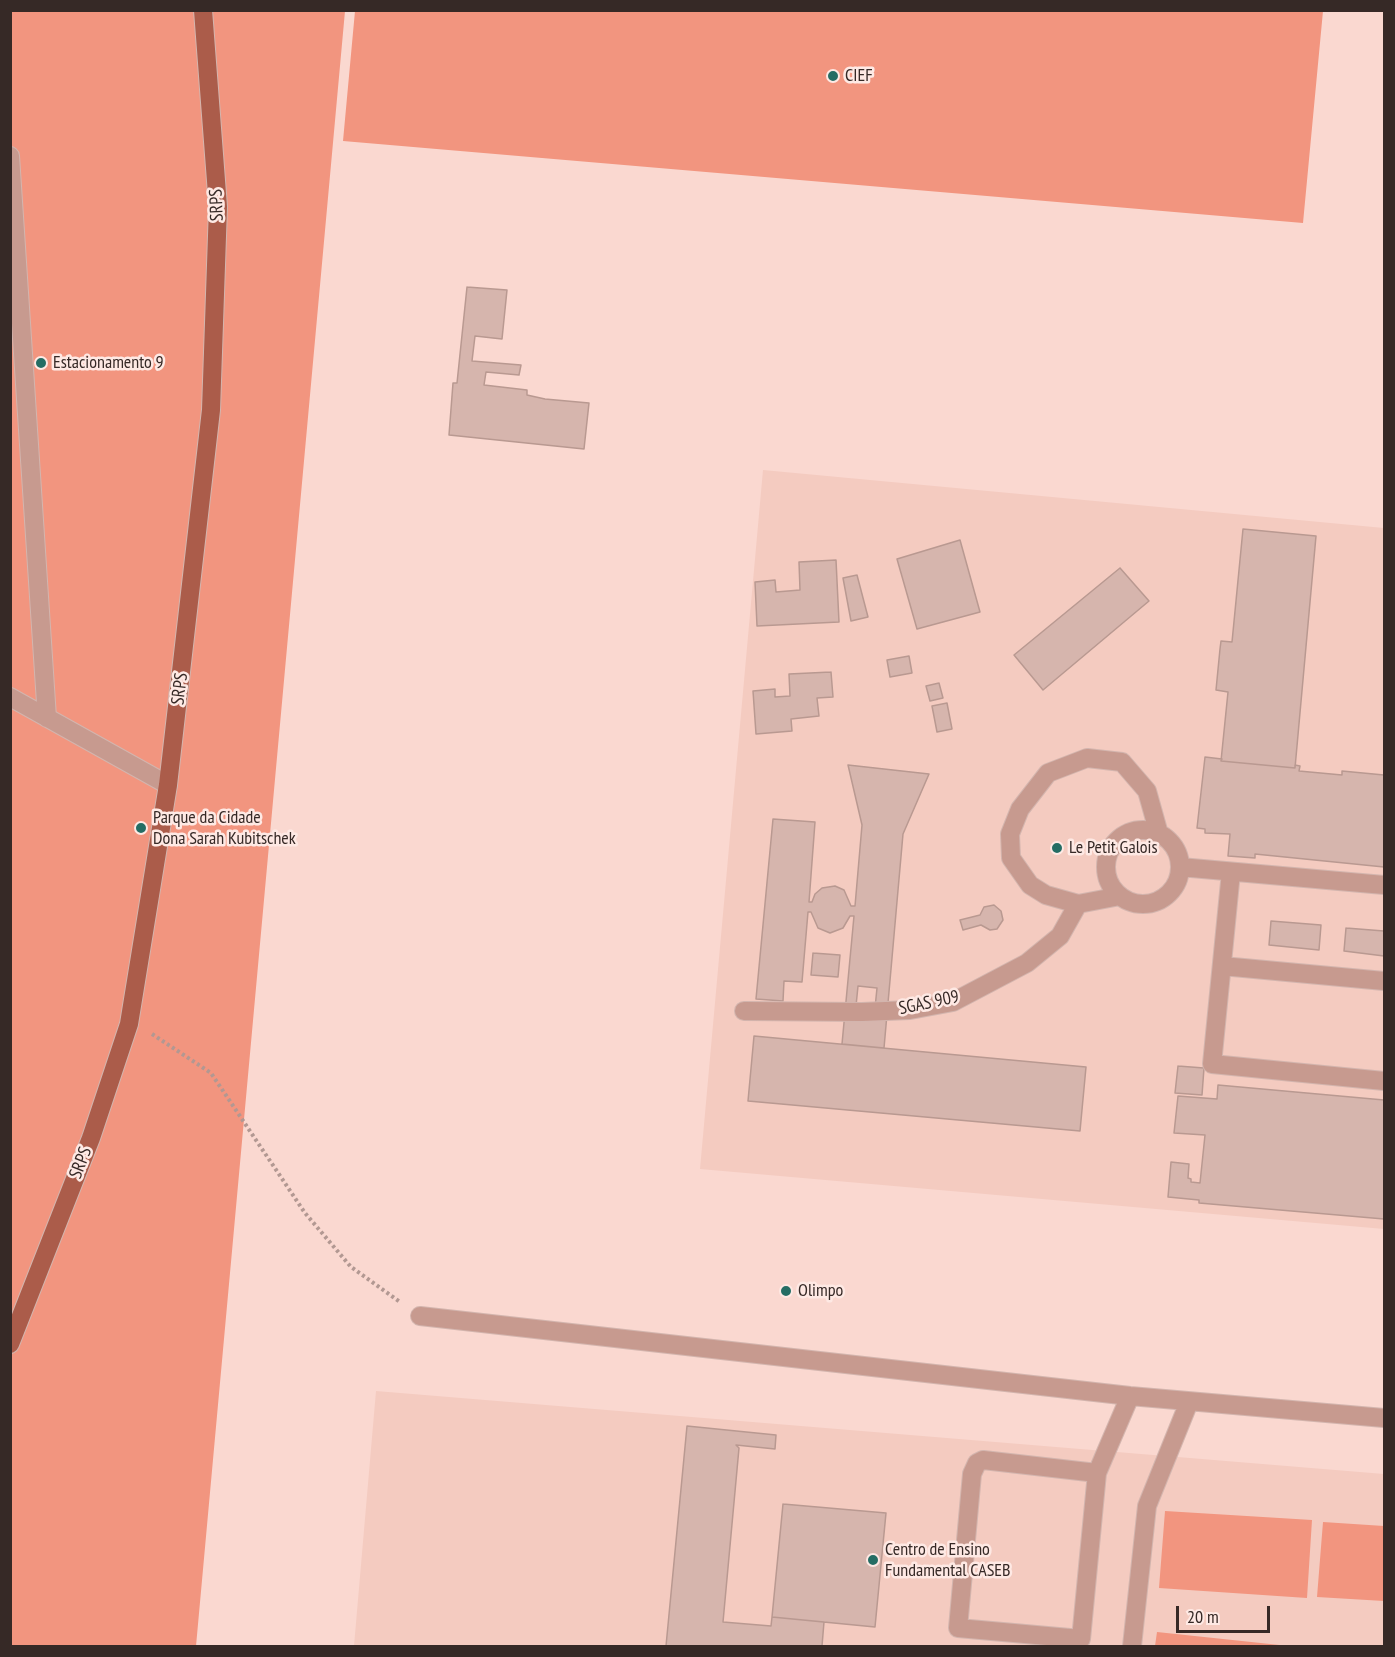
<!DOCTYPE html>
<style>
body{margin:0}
#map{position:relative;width:1395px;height:1657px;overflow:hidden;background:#fad8d0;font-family:"PT Sans Narrow",sans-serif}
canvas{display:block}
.frame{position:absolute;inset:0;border:12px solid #362926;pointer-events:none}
.scale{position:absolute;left:1176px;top:1606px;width:94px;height:27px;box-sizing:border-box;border:3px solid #362926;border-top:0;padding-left:8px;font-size:18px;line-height:21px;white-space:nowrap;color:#362926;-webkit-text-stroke:4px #fee9e4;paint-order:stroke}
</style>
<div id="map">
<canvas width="1395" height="1657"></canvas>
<div class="frame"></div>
<div class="scale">20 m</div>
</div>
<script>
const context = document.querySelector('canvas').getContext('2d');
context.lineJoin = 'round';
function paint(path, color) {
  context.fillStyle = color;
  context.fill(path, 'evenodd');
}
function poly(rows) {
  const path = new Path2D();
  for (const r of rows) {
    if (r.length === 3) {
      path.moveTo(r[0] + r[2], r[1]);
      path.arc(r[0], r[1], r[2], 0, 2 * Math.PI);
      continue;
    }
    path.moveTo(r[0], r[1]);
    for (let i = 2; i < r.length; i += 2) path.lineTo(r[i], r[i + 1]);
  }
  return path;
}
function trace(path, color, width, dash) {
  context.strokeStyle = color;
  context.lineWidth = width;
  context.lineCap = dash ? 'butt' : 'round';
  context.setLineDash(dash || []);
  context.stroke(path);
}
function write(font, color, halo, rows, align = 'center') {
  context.font = font + ' "PT Sans Narrow",sans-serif';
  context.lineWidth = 5;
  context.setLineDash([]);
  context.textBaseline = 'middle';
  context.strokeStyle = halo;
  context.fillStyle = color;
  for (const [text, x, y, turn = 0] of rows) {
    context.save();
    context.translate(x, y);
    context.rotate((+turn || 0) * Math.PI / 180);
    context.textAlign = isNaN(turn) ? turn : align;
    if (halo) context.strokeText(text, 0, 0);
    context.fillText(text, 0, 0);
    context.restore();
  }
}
paint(poly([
 [763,470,1384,528,1384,1229,700,1169],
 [376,1391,1384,1474,1384,1646,354,1646]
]), '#f4cbc0');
paint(poly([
 [11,11,345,11,196,1646,11,1646],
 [355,11,1323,11,1303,223,343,141],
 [1165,1511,1312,1520,1307,1598,1159,1588],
 [1323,1522,1384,1526,1384,1601,1317,1597],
 [1157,1632,1289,1646,1155,1646]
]), '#f2957f');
const building = poly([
 [467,287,507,290,502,339,475,336,472,361,521,365,519,375,486,372,484,385,527,390,527,395,545,399,589,403,584,449,449,435,453,383,457,383,467,287],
 [1243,529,1316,536,1295,768,1221,761,1228,692,1216,690,1220,649,1221,641,1232,642,1243,529],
 [960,540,980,612,917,629,897,559,960,540],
 [836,560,839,622,757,626,755,582,775,580,776,592,800,590,799,562,836,560],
 [1120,568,1149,601,1043,690,1014,655,1120,568],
 [857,575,868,617,851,621,843,578,857,575],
 [909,656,912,673,890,677,887,660,909,656],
 [831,672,833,697,817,698,819,716,791,719,792,731,756,734,753,691,775,689,775,697,790,696,789,674,831,672],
 [939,683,943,698,930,701,926,686,939,683],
 [947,703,952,729,937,732,932,706,947,703],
 [1205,757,1222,759,1221,761,1295,768,1295,765,1300,766,1299,771,1342,775,1342,771,1384,775,1384,867,1255,854,1255,858,1228,856,1230,834,1205,833,1205,829,1197,828,1205,757],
 [848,765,929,774,903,834,884,1048,842,1044,854,916,850,916,843,928,830,933,818,928,811,912,808,912,802,982,784,981,783,1001,756,999,773,819,815,822,809,902,812,902,815,894,822,888,835,886,844,890,851,906,855,906,862,825,848,765],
 [858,986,877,988,875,1008,856,1006,858,986],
 [994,905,1001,911,1003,920,997,929,990,930,981,925,963,930,960,920,980,915,984,907,994,905],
 [1271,921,1321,925,1319,950,1269,945,1271,921],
 [1346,928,1384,931,1384,956,1344,951,1346,928],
 [813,953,840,955,838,977,811,975,813,953],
 [754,1036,1086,1067,1080,1131,748,1101,754,1036],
 [1178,1066,1204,1068,1202,1095,1175,1093,1178,1066],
 [1218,1085,1384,1100,1384,1219,1199,1203,1199,1200,1168,1197,1171,1162,1189,1164,1188,1178,1191,1179,1191,1182,1200,1183,1205,1135,1174,1133,1178,1096,1217,1099,1218,1085],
 [687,1426,776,1435,775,1449,736,1445,739,1448,723,1622,771,1626,772,1617,824,1622,822,1646,666,1646,687,1426],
 [783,1504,886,1513,875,1627,772,1617,783,1504]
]);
paint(building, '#d6b5ad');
trace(building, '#b99991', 1.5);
const minor = poly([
 [10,156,47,718],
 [10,697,168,785],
 [1143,867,37],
 [1180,867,1384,885],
 [1231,872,1212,1064,1384,1081],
 [1120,896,1078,904,1046,895,1030,885,1011,858,1010,834,1020,809,1048,773,1087,758,1122,762,1147,791,1159,834],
 [1222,966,1384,981],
 [744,1011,862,1012,910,1010,953,1002,1027,963,1060,936,1078,904],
 [420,1316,1130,1396,1384,1418],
 [1097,1473,983,1460,977,1463,972,1474,958,1628,1081,1639,1097,1473,1130,1396],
 [1132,1646,1147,1506,1189,1402]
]);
const major = poly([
 [10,1344,91,1138,129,1024,168,785,211,410,218,207,203,10]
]);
trace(minor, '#d3b5ae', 20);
trace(major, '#d3b5ae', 20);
trace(poly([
 [152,1034,211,1073,305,1213,351,1267,400,1302]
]), '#b29892', 4, [3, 3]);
trace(minor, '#c79a8f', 18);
trace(major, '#ab5c4a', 18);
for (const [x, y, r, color] of [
 [833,76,6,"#256d64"],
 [41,363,6,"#256d64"],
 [141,828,6,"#256d64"],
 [1057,848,6,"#256d64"],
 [786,1291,6,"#256d64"],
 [873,1560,6,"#256d64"]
]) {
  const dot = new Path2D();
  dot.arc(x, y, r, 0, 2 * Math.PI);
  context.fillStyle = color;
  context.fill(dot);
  trace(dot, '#fee9e4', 2);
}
write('18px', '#362926', '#fee9e4', [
 ["CIEF",845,76],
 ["Estacionamento 9",53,363],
 ["Parque da Cidade",153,818],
 ["Dona Sarah Kubitschek",153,839],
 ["Le Petit Galois",1069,848],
 ["Olimpo",798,1291],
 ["Centro de Ensino",885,1550],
 ["Fundamental CASEB",885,1571]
], 'left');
write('18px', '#362926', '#fee9e4', [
 ["SRPS",217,205,-92],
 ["SRPS",180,689,-83],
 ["SGAS 909",929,1003,-12],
 ["SRPS",81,1163,-69]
]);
</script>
